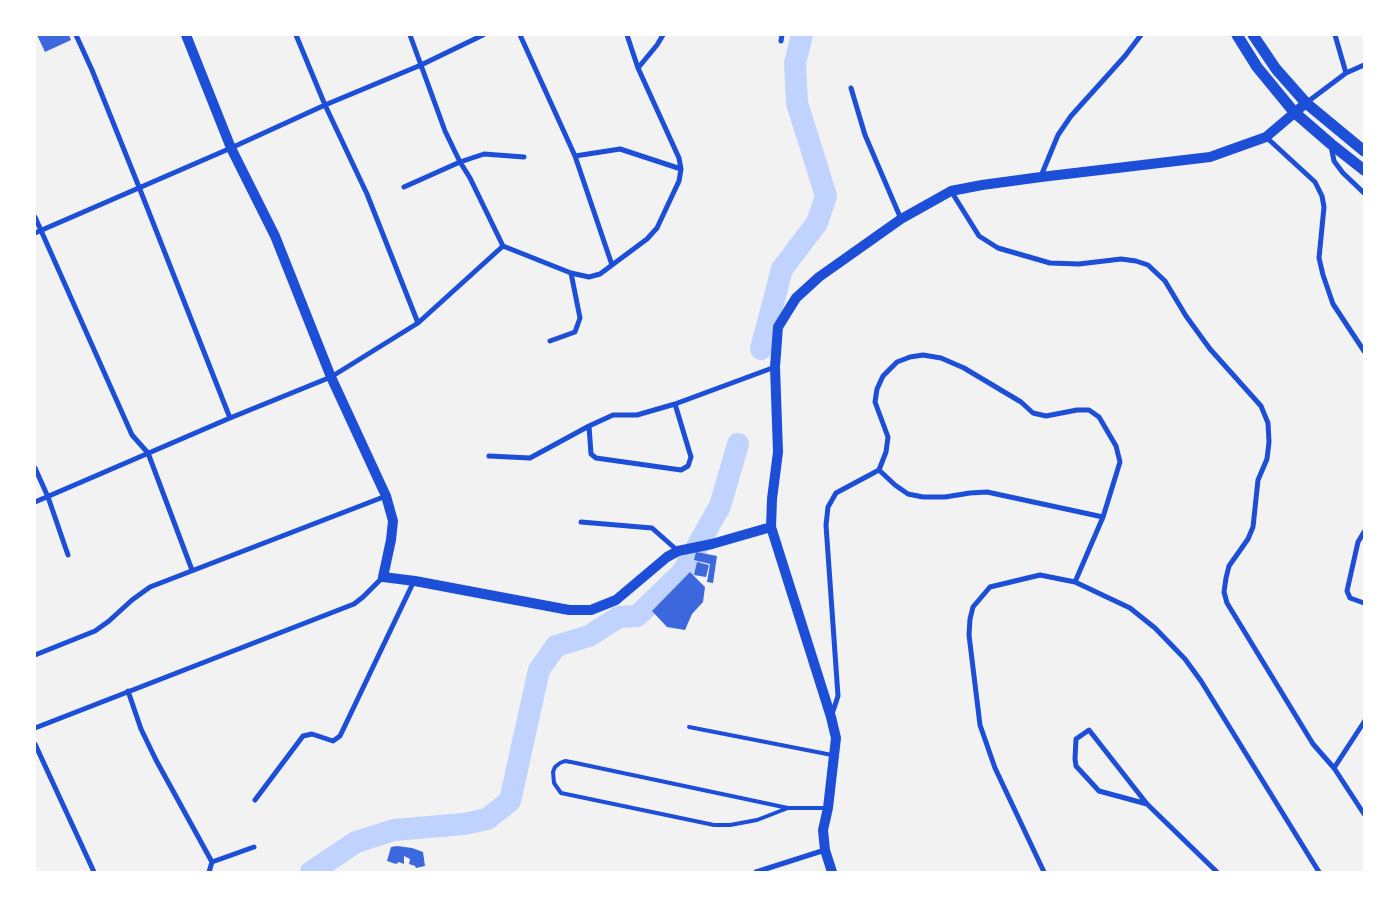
<!DOCTYPE html>
<style>
body{margin:0}
#map{position:relative;width:1399px;height:907px;overflow:hidden;background:#f2f2f2;font-family:Raleway,sans-serif}
canvas{display:block}
.frame{position:absolute;inset:0;border:36px solid #fff;pointer-events:none}
</style>
<div id="map">
<canvas width="1399" height="907"></canvas>
<div class="frame"></div>
</div>
<script>
const context = document.querySelector('canvas').getContext('2d');
context.lineJoin = 'round';
function poly(rows) {
  const path = new Path2D();
  for (const r of rows) {
    path.moveTo(r[0], r[1]);
    for (let i = 2; i < r.length; i += 2) path.lineTo(r[i], r[i + 1]);
  }
  return path;
}
function trace(path, color, width, dash) {
  context.strokeStyle = color;
  context.lineWidth = width;
  context.lineCap = dash ? 'butt' : 'round';
  context.setLineDash(dash || []);
  context.stroke(path);
}
function paint(path, color) {
  context.fillStyle = color;
  context.fill(path, 'evenodd');
}
trace(poly([
 [761,349,782,269,817,223,826,196,797,103,795,63,802,35],
 [311,872,356,842,394,830,464,824,487,819,510,801,539,670,556,646,589,636,619,617,637,616,682,573,720,506,738,444]
]), '#bfd3fe', 22);
paint(poly([
 [37,35,69,35,71,40,45,52],
 [696,552,717,556,713,583,707,582,710,564,694,560],
 [697,562,709,565,706,577,694,575],
 [690,572,705,587,703,602,692,614,685,630,667,627,652,611],
 [397,846,412,848,423,852,425,866,416,868,415,866,409,864,410,859,404,856,404,864,399,862,396,864,387,861,391,847]
]), '#3d67dc');
trace(poly([
 [689,727,832,755],
 [788,808,757,820,730,825,714,825,561,793,554,783,553,772,555,767,560,763,565,761,571,762,788,808,827,808]
]), '#1d4ed8', 4);
trace(poly([
 [76,35,92,70,139,187,230,418],
 [296,35,325,105,367,194,418,323],
 [410,35,445,131,460,162,470,178,503,246],
 [520,35,575,156,612,265],
 [1335,35,1346,73],
 [781,41,782,35],
 [638,68,657,45,663,35],
 [851,88,865,135,901,219],
 [1306,103,1346,73,1364,65],
 [1266,137,1315,182,1322,196,1324,207,1319,258,1323,275,1333,304,1364,351],
 [1331,146,1334,161,1343,173,1364,193],
 [575,156,620,149,681,169],
 [1041,176,1058,135,1071,116,1125,56,1141,35],
 [404,187,460,162,484,154,524,157],
 [951,191,979,236,998,248,1050,263,1079,264,1121,259,1136,261,1148,265,1165,281,1186,316,1210,349,1261,406,1268,423,1269,442,1267,459,1258,480,1253,527,1248,539,1229,566,1226,578,1224,592,1227,603,1313,744,1334,768,1364,814],
 [35,217,132,435,148,453,192,570],
 [35,233,231,148,325,105,421,65,483,35],
 [550,341,575,332,580,318,571,273],
 [589,426,591,454,596,458,681,470,688,466,691,457,675,404],
 [489,456,530,458,589,426,613,415,637,415,675,404,775,367],
 [35,468,48,497,68,555],
 [879,470,895,485,908,494,923,497,945,497,970,493,987,492,1103,517],
 [35,502,230,418,331,377,418,323,503,246,571,273,589,277,600,274,647,239,657,228,679,181,681,169,679,158,638,68,627,35],
 [581,522,652,528,678,551],
 [1364,532,1358,542,1347,591,1350,598,1364,603],
 [35,655,95,631,109,621,132,600,150,587,386,496],
 [128,691,141,729,156,760,212,862],
 [832,714,838,696,826,525,828,507,836,493,879,470,886,452,888,437,875,402,877,389,883,376,897,362,910,357,923,355,941,358,964,368,1021,402,1033,413,1046,416,1077,410,1089,410,1099,417,1116,446,1120,462,1103,517,1075,582],
 [35,728,354,604,363,597,383,577],
 [35,744,94,872],
 [1334,768,1364,722],
 [255,800,303,736,312,734,333,741,340,736,414,581],
 [1147,804,1099,791,1076,766,1075,759,1076,739,1089,730,1147,804,1217,872],
 [212,862,254,847],
 [209,872,212,862],
 [756,872,825,850],
 [1044,872,995,768,980,725,969,635,970,619,973,607,990,587,1040,575,1075,582,1130,608,1155,628,1185,659,1201,681,1319,872]
]), '#1d4ed8', 5);
trace(poly([
 [186,35,231,148,275,236,331,377,386,496,393,521,391,540,383,577,415,581,569,610,591,610,616,600,667,557,678,551,712,544,771,527],
 [832,872,825,850,823,830,828,808,836,738,831,717,771,527,772,499,778,452,775,367,778,327,796,298,819,277,901,219,951,191,982,185,1041,177,1210,157,1266,137,1306,103]
]), '#1d4ed8', 10);
trace(poly([
 [1237,35,1257,67,1294,112,1331,144,1364,170],
 [1253,35,1276,69,1306,103,1364,151]
]), '#1d4ed8', 11);
</script>
